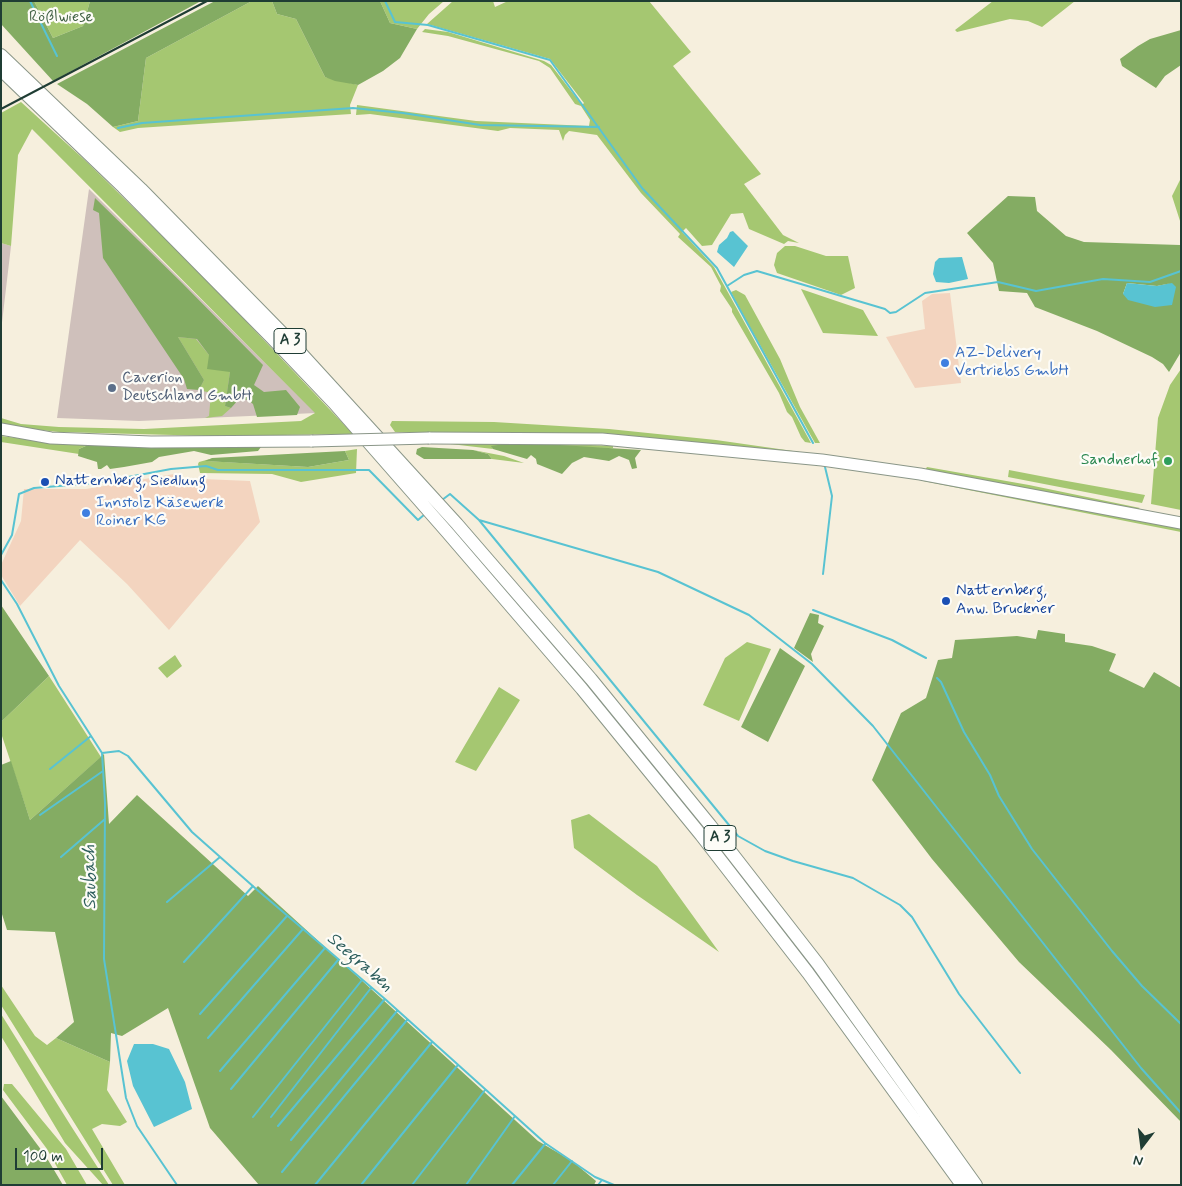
<!DOCTYPE html>
<meta charset="utf-8">
<style>
body{margin:0}
#map{position:relative;width:1182px;height:1186px;overflow:hidden;background:#f6efdd;font-family:Mynerve,sans-serif}
canvas{display:block}
.frame{position:absolute;inset:0;border:2px solid #1f3d34;pointer-events:none}
.north{position:absolute;left:1117px;top:1121px;width:50px;height:50px;-webkit-text-stroke:4px #fdfcf7;paint-order:stroke;rotate:195deg;font-size:14px;font-weight:700;line-height:20px;text-align:center;color:#1f3d34}
.north::after{content:'';display:block;margin:auto;width:18px;height:22px;background:#1f3d34;clip-path:polygon(50% 0,100% 100%,50% 72%,0 100%)}
.scale{position:absolute;left:15px;top:1148px;width:88px;height:22px;box-sizing:border-box;border:2px solid #1f3d34;border-top:0;padding-left:6px;font-size:15px;line-height:18px;white-space:nowrap;color:#1f3d34;-webkit-text-stroke:4px #fdfcf7;paint-order:stroke}
</style>
<div id="map">
<canvas width="1182" height="1186"></canvas>
<div class="frame"></div>
<div class="north">N</div>
<div class="scale">100 m</div>
</div>
<script>
const context = document.querySelector('canvas').getContext('2d');
context.lineJoin = 'round';
function paint(path, color) {
  context.fillStyle = color;
  context.fill(path, 'evenodd');
}
function poly(rows) {
  const path = new Path2D();
  for (const r of rows) {
    path.moveTo(r[0], r[1]);
    for (let i = 2; i < r.length; i += 2) path.lineTo(r[i], r[i + 1]);
  }
  return path;
}
function trace(path, color, width, dash) {
  context.strokeStyle = color;
  context.lineWidth = width;
  context.lineCap = dash ? 'butt' : 'round';
  context.setLineDash(dash || []);
  context.stroke(path);
}
function write(font, color, halo, rows, align = 'center') {
  context.font = font + ' Mynerve,sans-serif';
  context.lineWidth = 4.5;
  context.setLineDash([]);
  context.textBaseline = 'middle';
  context.strokeStyle = halo;
  context.fillStyle = color;
  for (const [text, x, y, turn = 0] of rows) {
    context.save();
    context.translate(x, y);
    context.rotate((+turn || 0) * Math.PI / 180);
    context.textAlign = isNaN(turn) ? turn : align;
    if (halo) context.strokeText(text, 0, 0);
    context.fillText(text, 0, 0);
    context.restore();
  }
}
paint(poly([
 [950,293,961,383,915,388,886,337,925,329,922,301,932,294],
 [180,473,184,488,196,485,202,479,250,481,260,522,169,630,127,584,80,540,20,606,1,575,1,565,21,521,24,489,86,489]
]), '#f3d4bf');
paint(poly([
 [89,189,316,413,139,421,57,418],
 [1,243,11,246,1,331]
]), '#cfc0bb');
paint(poly([
 [34,1,90,1,83,26,53,38],
 [252,1,272,1,277,14,296,19,325,77,358,85,350,105,351,114,138,128,120,132,113,127,138,121,146,58],
 [380,1,444,1,429,14,417,29,390,23],
 [453,1,493,1,495,7,508,1,649,1,691,52,673,66,761,174,744,184,783,235,799,243,788,241,784,244,749,229,743,213,731,214,712,245,702,246,686,228,682,232,714,267,811,443,805,442,801,437,792,417,787,412,779,393,732,312,732,309,720,291,721,286,711,267,678,237,680,234,641,193,597,135,569,131,565,135,563,141,559,130,510,128,498,131,370,114,356,115,357,105,476,121,589,126,590,120,581,106,575,104,550,68,539,61,448,36,422,32,425,29,448,32,544,61,551,65,582,105,584,103,550,59,427,24],
 [993,1,1075,1,1042,27,1028,21,1010,19,957,32,955,30],
 [21,102,89,164,206,279,353,434,212,436,59,432,1,426,1,418,21,424,59,427,144,429,301,421,315,413,32,129,18,155,11,246,1,243,1,113],
 [1181,178,1181,224,1172,196],
 [785,246,795,246,826,256,848,256,855,288,841,295,777,273,774,265,777,253],
 [801,289,863,310,878,336,823,333],
 [736,290,745,295,780,359,800,407,820,443,815,443,746,320,731,292],
 [178,337,196,339,209,355,230,372,225,406,231,408,222,416,205,418,209,416,211,393,199,390,204,380],
 [1181,369,1181,510,1151,504,1158,418,1170,385],
 [392,421,494,422,609,429,716,440,814,454,527,433,395,432,390,425],
 [1,436,33,440,88,445,79,449,79,454,1,442],
 [442,443,545,443,613,446,613,448,492,447,493,449],
 [357,449,356,473,301,482,272,474,200,473,198,464,199,462,210,459,207,461,308,467,349,460,345,451],
 [473,450,504,456,524,463,492,459,488,454],
 [927,467,1029,485,1140,508,1135,511,925,470],
 [1009,470,1061,480,1145,495,1142,503,1008,477],
 [927,479,1181,527,1181,532,923,481],
 [747,642,771,649,739,721,703,705,725,658],
 [175,655,182,666,167,678,158,668],
 [49,676,101,757,30,820,1,733,1,722],
 [499,687,520,700,476,771,455,762],
 [589,814,657,866,719,952,637,895,574,848,571,820],
 [1,985,35,1036,47,1045,56,1038,110,1062,107,1090,127,1122,120,1126,102,1124,92,1129,125,1185,113,1185,1,1005],
 [1,1014,71,1126,109,1185,103,1185,65,1143,1,1036],
 [4,1084,12,1084,17,1090,66,1149,87,1185,67,1185,47,1149,3,1090]
]), '#a5c771');
paint(poly([
 [1,1,34,1,53,38,83,26,90,1,201,1,53,81,1,24],
 [215,1,252,1,146,58,138,121,113,127,87,104,57,84],
 [272,1,380,1,390,23,417,29,400,58,383,71,358,85,335,81,325,77,296,19,277,14],
 [1181,30,1181,65,1165,76,1156,88,1122,66,1120,59,1138,46,1150,39],
 [1008,196,1035,197,1037,211,1066,236,1084,242,1180,245,1181,352,1169,372,1163,364,1152,357,1097,331,1035,307,1027,293,999,291,993,263,967,233],
 [1127,283,1157,286,1172,283,1123,294],
 [95,198,182,283,263,365,254,385,264,392,286,390,300,407,297,415,257,417,253,404,248,400,239,399,231,408,225,406,230,372,207,369,209,355,197,339,178,337,204,380,199,390,187,389,184,379,103,258,99,213,93,210],
 [505,444,544,444,641,450,635,458,637,468,632,469,629,460,619,456,609,461,584,457,572,463,562,474,537,464,536,459,531,455,527,459,493,449,491,446],
 [88,445,261,447,258,451,211,455,194,451,159,457,152,462,124,467,110,469,107,465,101,469,98,469,97,462,78,456,79,449],
 [422,447,473,450,488,454,492,459,424,459,416,454,417,449],
 [345,451,349,460,308,467,205,461,212,458],
 [1,605,49,676,1,722],
 [810,613,819,615,818,623,824,626,811,654,813,662,794,648],
 [1038,630,1065,634,1065,642,1092,646,1116,654,1109,671,1144,688,1154,672,1181,688,1181,1122,1111,1050,1019,962,932,859,872,780,901,713,926,698,938,660,952,658,955,640,1017,636,1036,639],
 [780,648,805,666,768,742,741,727],
 [104,754,109,824,137,795,248,896,258,886,538,1141,572,1161,596,1181,594,1185,259,1185,210,1128,168,1008,122,1036,111,1033,110,1062,56,1038,74,1022,55,932,7,930,1,911,1,765,11,761,30,820],
 [1,1096,45,1155,63,1185,1,1185]
]), '#84ac63');
paint(poly([
 [733,231,748,246,734,267,717,252,719,245,727,238,730,232],
 [962,257,968,279,949,283,936,282,933,274,935,262,939,258],
 [1127,283,1157,286,1172,283,1176,287,1172,305,1155,307,1128,300,1123,294],
 [134,1044,153,1044,169,1049,185,1082,192,1109,154,1127,133,1086,127,1061]
]), '#58c3d2');
trace(poly([
 [30,1,57,56],
 [385,1,395,22,428,25,550,60,642,188,717,268,813,443],
 [118,128,142,123,353,108,403,113,480,125,599,127],
 [727,286,744,275,757,271,885,309,890,313,896,312,925,293,998,282,1036,291,1103,279,1150,282,1181,271],
 [442,500,450,494,479,520,658,572,749,615,812,664,873,726,1141,1068,1181,1113],
 [479,520,738,836,765,851,793,861,853,878,900,905,912,917,959,994,1020,1073],
 [1,555,12,535,19,494,34,488,96,483,171,469,206,466,218,470,369,470,418,520,425,514],
 [823,574,832,496,825,467],
 [1,580,17,604,59,686,102,753,105,803,104,959,126,1098,137,1126,177,1185],
 [813,610,892,640,926,658],
 [937,678,941,682,964,732,990,775,999,796,1032,849,1112,951,1142,986,1181,1024],
 [102,753,119,751,128,756,192,832,255,888,385,999,545,1143,595,1177,614,1185],
 [50,769,91,736],
 [40,815,103,771],
 [61,857,105,819],
 [167,902,220,857],
 [184,962,253,886],
 [200,1014,287,916],
 [208,1038,303,929],
 [220,1071,325,948],
 [231,1089,338,960],
 [253,1117,362,980],
 [271,1117,371,988],
 [278,1126,384,1000],
 [291,1140,397,1011],
 [282,1172,407,1020],
 [315,1185,432,1042],
 [361,1185,457,1066],
 [412,1185,485,1090],
 [466,1185,515,1116],
 [512,1185,545,1144],
 [553,1185,572,1161],
 [598,1185,602,1180]
]), '#58c3d2', 2);
const major = poly([
 [1,429,51,438,151,442,312,441],
 [429,438,602,439,822,460,920,474,1181,523]
]);
const highway = poly([
 [1,55,141,189,288,339,457,524,591,679,710,825,818,964,976,1185],
 [1,70,123,187,272,338,334,403,447,532,582,689,701,835,808,973,962,1185]
]);
trace(major, '#8a9688', 13);
trace(highway, '#8a9688', 14);
trace(major, '#fff', 11);
trace(highway, '#fff', 12);
trace(poly([
 [1,109,207,1]
]), '#1f3d34', 2);
const majorBridge = poly([
 [312,441,429,438]
]);
trace(majorBridge, '#8a9688', 13, []);
trace(majorBridge, '#fff', 11);
for (const [x, y, r, color] of [
 [945,363,5,"#3f7fe0"],
 [112,388,5,"#5c6f8a"],
 [1168,461,5,"#2e9e5b"],
 [45,482,5,"#1a4fb4"],
 [86,513,5,"#3f7fe0"],
 [946,601,5,"#1a4fb4"]
]) {
  const dot = new Path2D();
  dot.arc(x, y, r, 0, 2 * Math.PI);
  context.fillStyle = color;
  context.fill(dot);
  trace(dot, '#fdfcf7', 2);
}
for (const [x, y, w] of [
 [290,341,32],
 [720,838,32]
]) {
  const box = new Path2D();
  box.roundRect(x - w / 2, y - 12.5, w, 25, 4);
  context.fillStyle = '#fdfcf7';
  context.fill(box);
  trace(box, '#1f3d34', 1);
}
write('bold 15px', '#1f3d34', null, [
 ["A 3",290,341],
 ["A 3",720,838]
]);
write('16px', '#406043', '#fdfcf7', [
 ["Rößlwiese",61,18]
]);
write('16px', '#366cbe', '#fdfcf7', [
 ["AZ-Delivery",955,354],
 ["Vertriebs GmbH",955,372],
 ["Innstolz Käsewerk",96,504],
 ["Roiner KG",96,522]
], 'left');
write('16px', '#4e5e75', '#fdfcf7', [
 ["Caverion",122,379],
 ["Deutschland GmbH",122,397]
], 'left');
write('16px', '#27864d', '#fdfcf7', [
 ["Sandnerhof",1158,461]
], 'right');
write('16px', '#164399', '#fdfcf7', [
 ["Natternberg, Siedlung",55,482],
 ["Natternberg,",956,592],
 ["Anw. Bruckner",956,610]
], 'left');
write('italic 18px', '#2d5e5c', '#fdfcf7', [
 ["Saubach",91,877,-91],
 ["Seegraben",359,963,41]
]);
</script>
